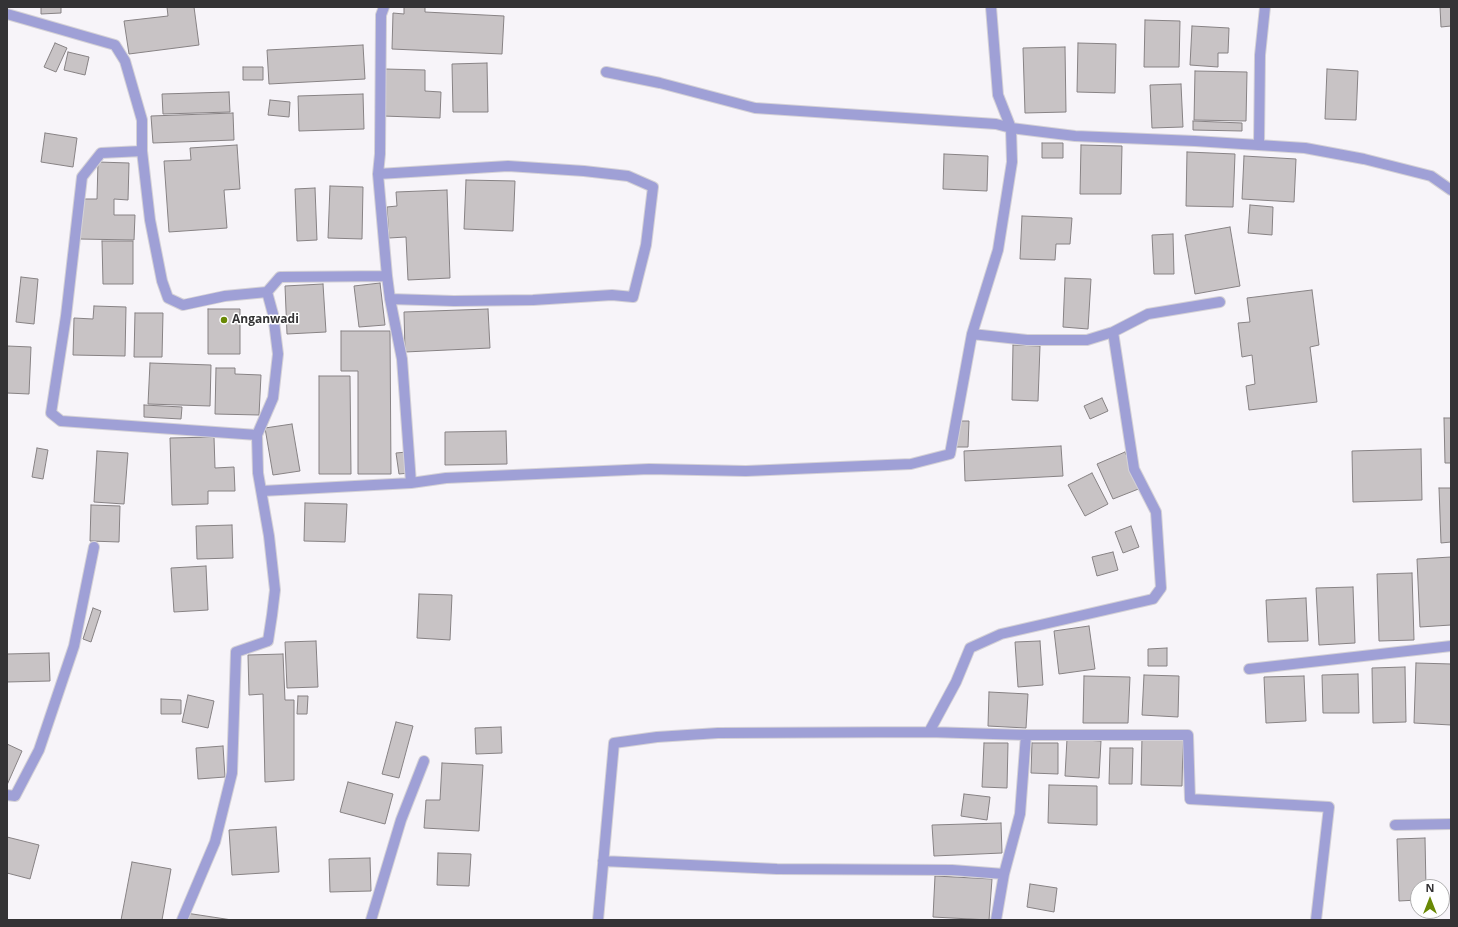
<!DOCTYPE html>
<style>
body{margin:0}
#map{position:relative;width:1458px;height:927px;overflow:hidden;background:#f7f4f9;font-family:"Open Sans",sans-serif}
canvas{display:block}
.frame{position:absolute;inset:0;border:8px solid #343335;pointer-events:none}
.north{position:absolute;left:1410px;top:879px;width:40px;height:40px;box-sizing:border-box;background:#fff;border:1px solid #aeadae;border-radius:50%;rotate:0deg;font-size:11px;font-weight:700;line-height:16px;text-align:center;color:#343335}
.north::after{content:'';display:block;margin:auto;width:14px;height:18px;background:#698905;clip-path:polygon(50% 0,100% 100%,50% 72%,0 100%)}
</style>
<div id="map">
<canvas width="1458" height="927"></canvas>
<div class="frame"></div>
<div class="north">N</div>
</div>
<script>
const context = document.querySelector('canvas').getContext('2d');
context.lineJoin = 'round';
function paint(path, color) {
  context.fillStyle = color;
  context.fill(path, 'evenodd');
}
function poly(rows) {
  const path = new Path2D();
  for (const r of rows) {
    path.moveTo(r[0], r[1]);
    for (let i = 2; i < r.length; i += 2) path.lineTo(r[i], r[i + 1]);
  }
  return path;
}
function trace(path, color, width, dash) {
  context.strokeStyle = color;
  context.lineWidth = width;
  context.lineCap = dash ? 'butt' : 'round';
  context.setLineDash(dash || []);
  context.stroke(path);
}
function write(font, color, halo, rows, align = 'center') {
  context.font = font + ' "Open Sans",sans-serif';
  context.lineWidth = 3;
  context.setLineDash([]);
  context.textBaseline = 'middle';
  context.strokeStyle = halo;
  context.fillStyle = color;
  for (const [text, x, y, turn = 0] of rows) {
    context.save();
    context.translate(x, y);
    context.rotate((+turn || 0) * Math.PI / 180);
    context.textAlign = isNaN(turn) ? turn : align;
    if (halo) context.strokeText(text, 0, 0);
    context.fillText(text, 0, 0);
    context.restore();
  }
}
const building = poly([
 [41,7,61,7,61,13,41,14,41,7],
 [167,7,194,7,199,45,129,54,124,21,168,16,167,7],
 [404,7,425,7,425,12,504,16,502,54,392,49,393,13,404,14,404,7],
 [1440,7,1451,7,1451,26,1441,27,1440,7],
 [1145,20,1180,21,1179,67,1144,67,1145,20],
 [1192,26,1229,28,1228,53,1218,53,1218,67,1190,65,1192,26],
 [55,43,67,48,56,72,44,67,55,43],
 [1078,43,1116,44,1115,93,1077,92,1078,43],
 [363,45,365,79,269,84,267,50,363,45],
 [1065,47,1066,112,1025,113,1023,48,1065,47],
 [68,52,89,57,85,75,64,70,68,52],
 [487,63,488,112,453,112,452,64,487,63],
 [243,67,263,67,263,80,243,80,243,67],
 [385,69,425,70,425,91,441,92,440,118,383,116,385,69],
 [1327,69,1358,71,1356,120,1325,119,1327,69],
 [1195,71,1247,72,1246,121,1194,120,1195,71],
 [1181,84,1183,127,1152,128,1150,85,1181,84],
 [229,92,230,112,163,114,162,94,229,92],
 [363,94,364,129,299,131,298,96,363,94],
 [270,100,290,102,289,117,268,115,270,100],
 [233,113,234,140,153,143,151,116,233,113],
 [1193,121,1242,123,1242,131,1193,130,1193,121],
 [45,133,77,138,73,167,41,162,45,133],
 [1042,143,1063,143,1063,158,1042,158,1042,143],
 [237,145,240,189,224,190,227,228,169,232,164,161,191,160,190,148,237,145],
 [1081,145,1122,146,1121,194,1080,194,1081,145],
 [1187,152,1235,154,1233,207,1186,206,1187,152],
 [944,154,988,156,987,191,943,189,944,154],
 [1244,156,1296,159,1294,202,1242,199,1244,156],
 [98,162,129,163,128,200,114,199,114,215,135,215,134,240,79,239,80,199,97,199,98,162],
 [466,180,515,181,513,231,464,229,466,180],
 [330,186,363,187,362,239,328,238,330,186],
 [315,188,317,240,297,241,295,189,315,188],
 [447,190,450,278,408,280,406,237,389,238,387,207,397,206,396,192,447,190],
 [1250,205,1273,207,1272,235,1248,233,1250,205],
 [1022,216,1072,218,1070,244,1056,244,1055,260,1020,259,1022,216],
 [1230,227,1240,286,1195,294,1185,235,1230,227],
 [1173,234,1174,274,1154,274,1152,235,1173,234],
 [102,241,133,241,133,284,103,284,102,241],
 [21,277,38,279,34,324,16,322,21,277],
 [1065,278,1091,279,1088,329,1063,327,1065,278],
 [380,283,385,325,359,327,354,286,380,283],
 [323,284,326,332,287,334,285,286,323,284],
 [1312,290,1319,345,1310,347,1317,402,1249,410,1246,386,1255,384,1252,355,1242,357,1238,323,1250,322,1247,298,1312,290],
 [94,306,126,307,125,356,73,355,74,318,93,319,94,306],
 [208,309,240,309,240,354,208,354,208,309],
 [488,309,490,348,405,352,404,312,488,309],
 [135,313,163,313,162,357,134,357,135,313],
 [341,331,390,331,391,474,358,474,358,371,341,371,341,331],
 [1013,345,1040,346,1038,401,1012,400,1013,345],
 [7,346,31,347,29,394,7,393,7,346],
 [150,363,211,365,210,406,148,404,150,363],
 [216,368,235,368,235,374,261,375,259,415,215,414,216,368],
 [319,376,350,376,351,474,319,474,319,376],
 [1102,398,1108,411,1090,419,1084,406,1102,398],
 [144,405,182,407,181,419,144,417,144,405],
 [1444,418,1451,418,1451,463,1445,463,1444,418],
 [957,421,969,421,968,447,956,447,957,421],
 [292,424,300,471,273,475,265,428,292,424],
 [506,431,507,464,445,465,445,432,506,431],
 [214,437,215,468,234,467,235,491,208,491,208,504,172,505,170,438,214,437],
 [1061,446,1063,476,965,481,964,451,1061,446],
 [37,448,48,450,43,479,32,477,37,448],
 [1421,449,1422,500,1353,502,1352,451,1421,449],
 [97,451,128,453,124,504,94,502,97,451],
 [407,452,410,473,399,474,396,453,407,452],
 [1125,452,1141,488,1113,499,1097,464,1125,452],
 [1092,473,1108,504,1085,516,1068,485,1092,473],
 [1439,488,1451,488,1451,542,1441,543,1439,488],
 [305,503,347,504,345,542,304,541,305,503],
 [91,505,120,506,119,542,90,541,91,505],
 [232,525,233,558,197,559,196,526,232,525],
 [1131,526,1139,547,1123,553,1115,532,1131,526],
 [1113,552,1118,570,1097,576,1092,557,1113,552],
 [1451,557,1451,625,1420,627,1417,559,1451,557],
 [206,566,208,610,174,612,171,568,206,566],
 [1412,573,1414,640,1379,641,1377,574,1412,573],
 [1353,587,1355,643,1319,645,1316,588,1353,587],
 [419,594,452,595,450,640,417,638,419,594],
 [1306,598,1308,641,1268,642,1266,600,1306,598],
 [93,608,101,611,91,642,83,639,93,608],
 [1089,626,1095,669,1059,674,1054,631,1089,626],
 [316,641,318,687,287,688,285,642,316,641],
 [1040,641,1043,685,1018,687,1015,642,1040,641],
 [1167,648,1167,666,1148,666,1148,649,1167,648],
 [49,653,50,681,7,682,7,654,49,653],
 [283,654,285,700,294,700,294,780,265,782,263,694,249,695,248,655,283,654],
 [1416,663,1451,664,1451,725,1414,723,1416,663],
 [1405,667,1406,722,1373,723,1372,668,1405,667],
 [1358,674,1359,713,1323,713,1322,675,1358,674],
 [1144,675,1179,676,1178,717,1142,715,1144,675],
 [1084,676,1130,677,1128,723,1083,723,1084,676],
 [1304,676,1306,721,1266,723,1264,677,1304,676],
 [989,692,1028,694,1026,728,988,726,989,692],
 [188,695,214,701,208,728,182,722,188,695],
 [298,696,308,696,307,714,297,714,298,696],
 [161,699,181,700,181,714,161,714,161,699],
 [396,722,413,726,399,778,382,774,396,722],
 [501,727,502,753,476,754,475,728,501,727],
 [1142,737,1183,738,1182,786,1141,785,1142,737],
 [1067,739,1101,741,1099,778,1065,776,1067,739],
 [984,743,1008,743,1007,788,982,787,984,743],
 [1032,743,1058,743,1058,774,1031,773,1032,743],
 [7,744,22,751,7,785,7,744],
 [223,746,225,777,198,779,196,748,223,746],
 [1110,748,1133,748,1132,784,1109,784,1110,748],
 [442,763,483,765,479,831,424,828,426,800,440,800,442,763],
 [348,782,393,794,385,824,340,812,348,782],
 [1049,785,1097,786,1097,825,1048,823,1049,785],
 [964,794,990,797,987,820,961,816,964,794],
 [1001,823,1002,853,934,856,932,825,1001,823],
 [276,827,279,872,232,875,229,830,276,827],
 [7,837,39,845,30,879,7,873,7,837],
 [1425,838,1426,887,1418,887,1418,900,1399,901,1397,839,1425,838],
 [438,853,471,854,469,886,437,885,438,853],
 [370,858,371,891,330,892,329,859,370,858],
 [132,862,171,869,162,920,121,920,132,862],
 [935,876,992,879,989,920,933,917,935,876],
 [1030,884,1057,888,1054,912,1027,907,1030,884],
 [186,913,232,920,185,920,186,913]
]);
paint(building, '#c8c3c5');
trace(building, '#878284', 1);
const minor = poly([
 [7,14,115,45,125,61,142,120,142,151,150,220,162,281,168,298,183,305,225,296,267,292,273,314,278,354,273,398,257,435,258,473,269,536,275,590,272,615,268,641,236,652,232,773,215,842,182,920],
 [606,72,660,83,755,108,996,124,1011,128,1075,136,1195,141,1305,148,1364,159,1431,176,1451,190],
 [1259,145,1260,55,1265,7],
 [142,151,101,153,82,177,66,316,51,413,61,421,257,435],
 [378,174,508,166,584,171,628,176,653,187,646,245,633,297,612,295,533,300,454,301,390,299],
 [387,276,390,299,402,359,411,483],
 [267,292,280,277,387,276,378,174,380,154,381,15,384,7],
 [972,334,1027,340,1087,340,1113,332,1148,314,1220,302],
 [262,491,411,483,446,478,649,469,746,471,911,464,950,454,972,334,998,250,1012,162,1011,128,998,95,991,7],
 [1249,669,1451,646],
 [1026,735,1188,735,1190,799,1329,807,1316,920],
 [7,795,15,796,39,750,74,646,94,547],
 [1395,825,1451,824],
 [603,861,777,869,952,870,1004,874,996,920],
 [1004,874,1020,814,1026,735,929,732,956,682,970,648,1001,634,1153,599,1161,588,1156,512,1134,469,1113,332],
 [371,920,401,820,424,761],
 [598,920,614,743,657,737,718,733,929,732]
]);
trace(minor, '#d4d1d6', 12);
trace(minor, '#9fa0d6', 10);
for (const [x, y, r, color] of [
 [224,320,4,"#698905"]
]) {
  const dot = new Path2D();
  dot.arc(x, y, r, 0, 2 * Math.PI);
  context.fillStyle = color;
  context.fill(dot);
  trace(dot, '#fff', 1.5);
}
write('bold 12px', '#343335', '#fff', [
 ["Anganwadi",232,320]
], 'left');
</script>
